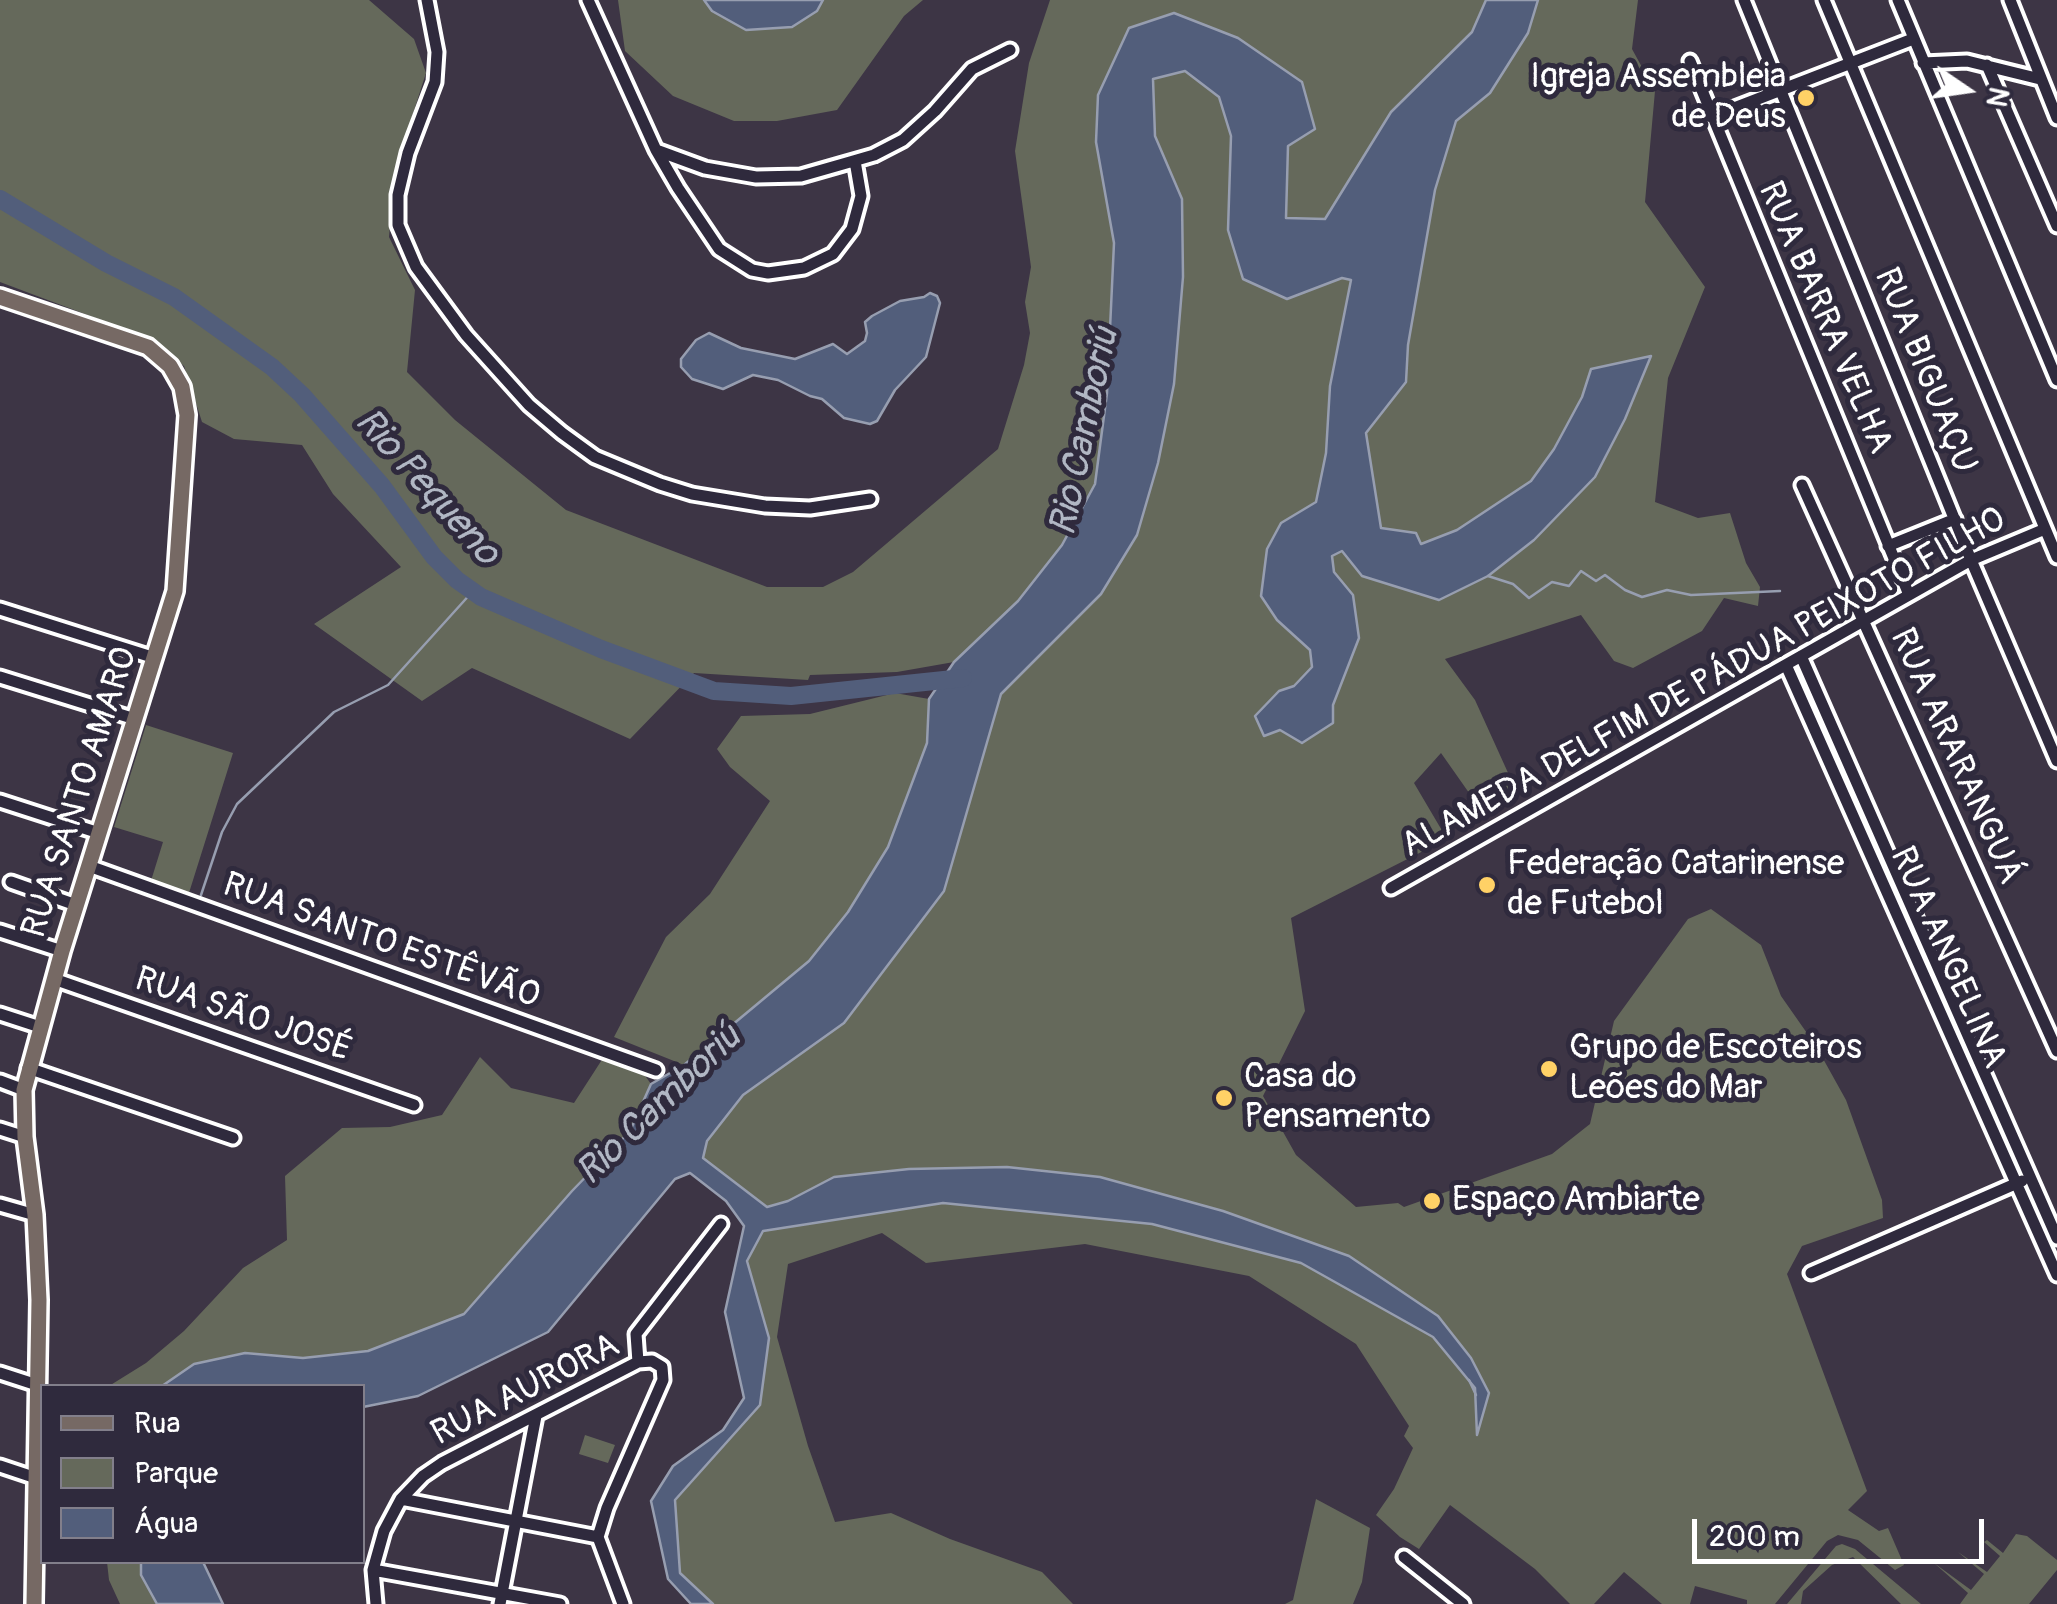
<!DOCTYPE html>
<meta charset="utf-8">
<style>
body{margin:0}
#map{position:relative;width:2057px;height:1604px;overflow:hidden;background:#3d3545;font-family:Pangolin,sans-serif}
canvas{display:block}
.legend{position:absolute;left:40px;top:1384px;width:325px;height:180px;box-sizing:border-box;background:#2f2a3d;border:2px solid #827f8b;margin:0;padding:12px 18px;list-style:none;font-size:30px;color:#fff}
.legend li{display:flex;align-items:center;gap:20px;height:50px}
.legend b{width:50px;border:2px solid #827f8b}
.north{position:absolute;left:1917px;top:40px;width:100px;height:100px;-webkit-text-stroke:8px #2f2a3d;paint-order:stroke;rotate:103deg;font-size:28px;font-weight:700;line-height:40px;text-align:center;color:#fff}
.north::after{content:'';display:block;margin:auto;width:35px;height:45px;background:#fff;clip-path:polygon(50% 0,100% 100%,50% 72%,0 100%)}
.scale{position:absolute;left:1692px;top:1519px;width:292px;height:45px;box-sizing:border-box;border:5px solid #fff;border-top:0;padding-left:12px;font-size:30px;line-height:35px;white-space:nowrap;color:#fff;-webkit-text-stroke:8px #2f2a3d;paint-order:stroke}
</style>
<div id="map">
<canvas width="2057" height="1604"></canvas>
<ul class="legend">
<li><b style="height:12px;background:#766964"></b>Rua</li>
<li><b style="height:28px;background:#65695b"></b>Parque</li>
<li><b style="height:28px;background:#525e7b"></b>Água</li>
</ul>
<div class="north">N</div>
<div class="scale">200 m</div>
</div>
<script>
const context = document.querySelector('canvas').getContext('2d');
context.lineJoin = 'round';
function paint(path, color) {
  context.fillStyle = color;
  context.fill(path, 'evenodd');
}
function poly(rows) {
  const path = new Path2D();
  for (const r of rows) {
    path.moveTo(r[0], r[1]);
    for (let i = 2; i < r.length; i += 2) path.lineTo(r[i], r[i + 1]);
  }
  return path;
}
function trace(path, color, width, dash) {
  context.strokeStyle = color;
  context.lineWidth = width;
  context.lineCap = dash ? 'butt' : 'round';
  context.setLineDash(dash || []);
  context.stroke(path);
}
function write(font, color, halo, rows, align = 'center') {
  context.font = font + ' Pangolin,sans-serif';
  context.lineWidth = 10;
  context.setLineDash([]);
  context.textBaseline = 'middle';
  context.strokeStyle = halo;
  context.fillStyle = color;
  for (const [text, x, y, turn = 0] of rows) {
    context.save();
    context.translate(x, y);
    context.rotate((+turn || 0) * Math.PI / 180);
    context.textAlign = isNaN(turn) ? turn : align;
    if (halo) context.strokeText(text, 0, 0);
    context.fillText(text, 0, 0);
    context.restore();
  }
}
paint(poly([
 [0,0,369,0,414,39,426,73,395,170,389,237,415,290,407,372,455,420,566,510,767,587,823,587,853,572,998,449,1024,365,1030,333,1025,302,1031,267,1015,151,1029,63,1050,0,1486,0,1472,32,1391,112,1325,219,1286,219,1288,145,1301,82,1174,13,1096,142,1114,242,1107,393,1095,484,1062,545,1018,601,954,662,897,672,810,675,808,680,694,673,630,739,472,668,422,701,314,624,401,567,333,494,302,445,234,439,202,422,184,366,146,337,0,282],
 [618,0,704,0,712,11,817,11,823,0,923,0,904,16,837,110,777,121,734,121,673,96,625,51],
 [1538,0,1638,0,1632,49,1655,91,1645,202,1705,287,1668,378,1655,502,1698,518,1730,513,1746,563,1760,587,1758,606,1724,598,1702,631,1633,668,1614,661,1581,615,1445,659,1475,700,1519,797,1486,817,1441,753,1414,783,1447,839,1291,918,1305,1011,1263,1096,1296,1155,1356,1207,1398,1203,1404,1207,1552,1154,1590,1124,1614,1021,1688,919,1711,909,1761,945,1781,996,1816,1046,1846,1100,1882,1200,1883,1218,1802,1246,1787,1274,1867,1491,1848,1510,1879,1531,1888,1528,1904,1565,1895,1570,1858,1540,1838,1535,1827,1541,1775,1604,1747,1604,1747,1600,1695,1586,1690,1604,1662,1604,1624,1572,1594,1604,1570,1604,1535,1569,1450,1505,1419,1549,1400,1537,1376,1515,1394,1489,1413,1448,1404,1436,1409,1426,1356,1344,1249,1276,1085,1244,926,1263,882,1233,788,1264,777,1337,808,1446,835,1522,891,1513,950,1539,1042,1572,1073,1604,713,1604,680,1573,675,1500,760,1405,769,1338,747,1261,763,1231,943,1203,1152,1224,1223,1241,1301,1263,1433,1337,1475,1388,1477,1430,1488,1393,1471,1358,1349,1256,1223,1211,1100,1177,1007,1167,909,1169,834,1177,788,1201,766,1207,703,1158,707,1141,743,1095,844,1023,944,891,1001,694,1101,594,1137,535,1158,463,1174,384,1183,277,1182,199,1155,136,1153,79,1185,71,1219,97,1231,136,1228,230,1287,299,1342,278,1351,280,1330,386,1326,453,1316,502,1281,523,1277,620,1310,650,1312,667,1294,686,1279,691,1280,730,1333,723,1333,705,1359,638,1353,595,1334,572,1332,556,1342,550,1488,576,1534,540,1595,477,1625,419,1650,357,1591,369,1582,397,1554,449,1531,481,1457,530,1421,545,1416,533,1381,528,1366,433,1406,382,1408,345,1435,190,1456,121,1490,93,1528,33],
 [895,693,929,699,927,743,888,847,848,912,809,961,684,1065,614,1037,666,937,710,894,770,801,730,767,717,749,741,716,810,714],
 [146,725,233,753,188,896,150,884,163,842,114,827],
 [605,1055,641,1070,651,1084,630,1131,572,1191,464,1314,368,1351,303,1358,245,1353,194,1364,162,1386,109,1386,146,1363,184,1331,243,1268,287,1240,285,1176,342,1128,390,1127,442,1115,480,1057,511,1088,574,1103],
 [585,1435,615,1445,608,1463,579,1454],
 [1316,1499,1370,1528,1362,1582,1353,1604,1285,1604,1293,1600],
 [2016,1534,2027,1536,2057,1560,2057,1570,2029,1604,1960,1604,1968,1593,1934,1563,1971,1590,1984,1574,1958,1552,1987,1572,2000,1556,1984,1542,1987,1540,2003,1553],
 [1842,1544,1855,1549,1921,1604,1901,1604,1853,1557,1832,1565,1803,1591,1801,1604,1787,1604,1836,1546],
 [107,1562,141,1562,141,1575,157,1604,120,1604,109,1580]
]), '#65695b');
const water = poly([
 [704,0,823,0,817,11,792,27,746,30,712,11,704,0],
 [1486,0,1538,0,1528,33,1490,93,1456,121,1435,190,1408,345,1406,382,1366,433,1381,528,1416,533,1421,544,1457,530,1531,481,1554,449,1582,397,1591,369,1651,356,1625,419,1595,477,1534,540,1488,576,1439,600,1362,576,1342,551,1332,556,1334,572,1353,595,1359,638,1333,705,1333,723,1302,743,1280,730,1264,736,1255,716,1279,691,1294,686,1312,667,1310,650,1277,620,1261,596,1267,549,1281,523,1316,502,1326,453,1330,386,1351,280,1342,278,1287,299,1243,279,1228,230,1231,136,1219,97,1185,71,1153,79,1155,136,1182,199,1183,277,1174,384,1158,463,1137,535,1101,594,1001,694,944,891,844,1023,743,1095,707,1141,703,1158,767,1207,788,1201,834,1177,909,1169,1007,1167,1100,1177,1223,1211,1349,1256,1438,1316,1471,1358,1489,1393,1477,1435,1475,1388,1433,1337,1301,1263,1152,1224,943,1203,763,1231,747,1261,769,1338,760,1405,675,1500,680,1573,713,1604,691,1604,668,1579,651,1501,673,1466,723,1430,744,1398,725,1312,744,1226,726,1201,690,1173,675,1179,548,1332,418,1396,363,1407,362,1386,162,1386,194,1364,245,1353,303,1358,368,1351,464,1314,572,1191,630,1131,651,1084,684,1065,809,961,848,912,888,847,927,743,929,699,954,662,1018,601,1062,545,1095,484,1107,393,1114,243,1096,142,1098,95,1129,28,1174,13,1238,38,1302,82,1315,129,1288,146,1286,218,1325,219,1391,112,1472,32,1486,0],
 [930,293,937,296,940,303,926,357,895,390,877,421,870,424,844,418,822,399,810,396,778,380,753,375,723,389,692,379,681,367,681,359,696,340,709,333,741,348,795,359,833,344,847,354,865,341,867,333,865,322,872,316,900,301,924,297,930,293],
 [141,1562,203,1562,223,1604,157,1604,141,1575,141,1562]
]);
paint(water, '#525e7b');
trace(water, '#979eb0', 2.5);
trace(poly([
 [1488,576,1513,584,1529,598,1552,582,1569,586,1581,571,1596,581,1605,575,1625,590,1642,597,1667,590,1691,595,1780,591],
 [201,895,222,832,237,804,334,712,388,685,473,591],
 [1469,1380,1476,1395]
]), '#979eb0', 2.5);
trace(poly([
 [0,199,106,263,174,297,272,367,302,395,382,486,434,557,457,580,481,597,601,649,714,691,791,696,963,678]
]), '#525e7b', 18);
const minor = poly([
 [427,0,437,52,435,82,408,153,398,195,398,225,416,267,466,335,529,405,562,433,595,457,660,484,692,494,765,506,810,508,870,499],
 [588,0,656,150,678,188,719,249,752,270,768,273,804,268,833,254,852,229,861,196,855,161],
 [1744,0,1971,560,2057,761],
 [1824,0,2057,557],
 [1898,0,2057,380],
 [2010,0,2057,118],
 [1690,61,1909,595],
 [1923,63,1967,61,2040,79],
 [1987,65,2057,226],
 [1711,117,1913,39],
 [656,150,705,168,756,177,801,176,843,164,874,155,903,140,935,111,972,69,1010,50],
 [1802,485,2057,1051],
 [1888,546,1955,519],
 [0,609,155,658],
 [1801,656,2057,1238],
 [1786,665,2057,1275],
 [0,677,135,719],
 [0,801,99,833],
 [89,866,656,1070],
 [11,882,76,905],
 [1391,888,1971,560,2045,529],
 [0,931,62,951],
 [54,979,414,1105],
 [0,1014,40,1027],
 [28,1068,233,1138],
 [0,1081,24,1090],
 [0,1129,25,1137],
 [0,1205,35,1215],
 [1811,1273,2022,1181],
 [638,1362,636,1334,721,1224],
 [0,1373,37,1385],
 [0,1466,36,1478],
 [401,1499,598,1537],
 [1404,1557,1463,1604],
 [373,1570,560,1604],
 [376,1604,373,1570,384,1531,401,1499,423,1476,442,1463,638,1362,652,1361,662,1367,663,1380,607,1508,598,1537,623,1604],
 [500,1604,536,1416]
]);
const major = poly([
 [0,297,148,347,170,366,182,387,187,415,175,591,62,951,24,1090,25,1137,35,1215,39,1300,34,1604]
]);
trace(minor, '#fff', 19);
trace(major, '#fff', 22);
trace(minor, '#2f2a3d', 11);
trace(major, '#766964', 15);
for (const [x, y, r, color] of [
 [1806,98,10,"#ffd166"],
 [1487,885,10,"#ffd166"],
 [1549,1069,10,"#ffd166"],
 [1224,1098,10,"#ffd166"],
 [1432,1201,10,"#ffd166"]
]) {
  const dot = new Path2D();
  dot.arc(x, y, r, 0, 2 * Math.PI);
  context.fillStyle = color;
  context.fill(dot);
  trace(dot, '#2f2a3d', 4);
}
write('35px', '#fff', '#2f2a3d', [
 ["Igreja Assembleia",1786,78,"right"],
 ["de Deus",1786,118,"right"],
 ["Federação Catarinense",1507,865],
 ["de Futebol",1507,905],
 ["Grupo de Escoteiros",1569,1049],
 ["Leões do Mar",1569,1089],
 ["Casa do",1244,1078],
 ["Pensamento",1244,1118],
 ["Espaço Ambiarte",1452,1201]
], 'left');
write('35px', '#fff', '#2f2a3d', [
 ["RUA BARRA VELHA",1824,318,67],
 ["RUA BIGUAÇU",1924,371,68],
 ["ALAMEDA DELFIM DE PÁDUA PEIXOTO FILHO",1704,684,-29],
 ["RUA ARARANGUÁ",1955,757,66],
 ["RUA SANTO AMARO",81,793,-72],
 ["RUA SANTO ESTÊVÃO",381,942,20],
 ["RUA ANGELINA",1947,958,66],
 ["RUA SÃO JOSÉ",243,1016,19],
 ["RUA AURORA",526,1391,-27]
]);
write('italic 38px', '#b1b7c4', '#2f2a3d', [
 ["Rio Camboriú",1086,432,-78],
 ["Rio Pequeno",426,488,48],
 ["Rio Camboriú",660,1106,-44]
]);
</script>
